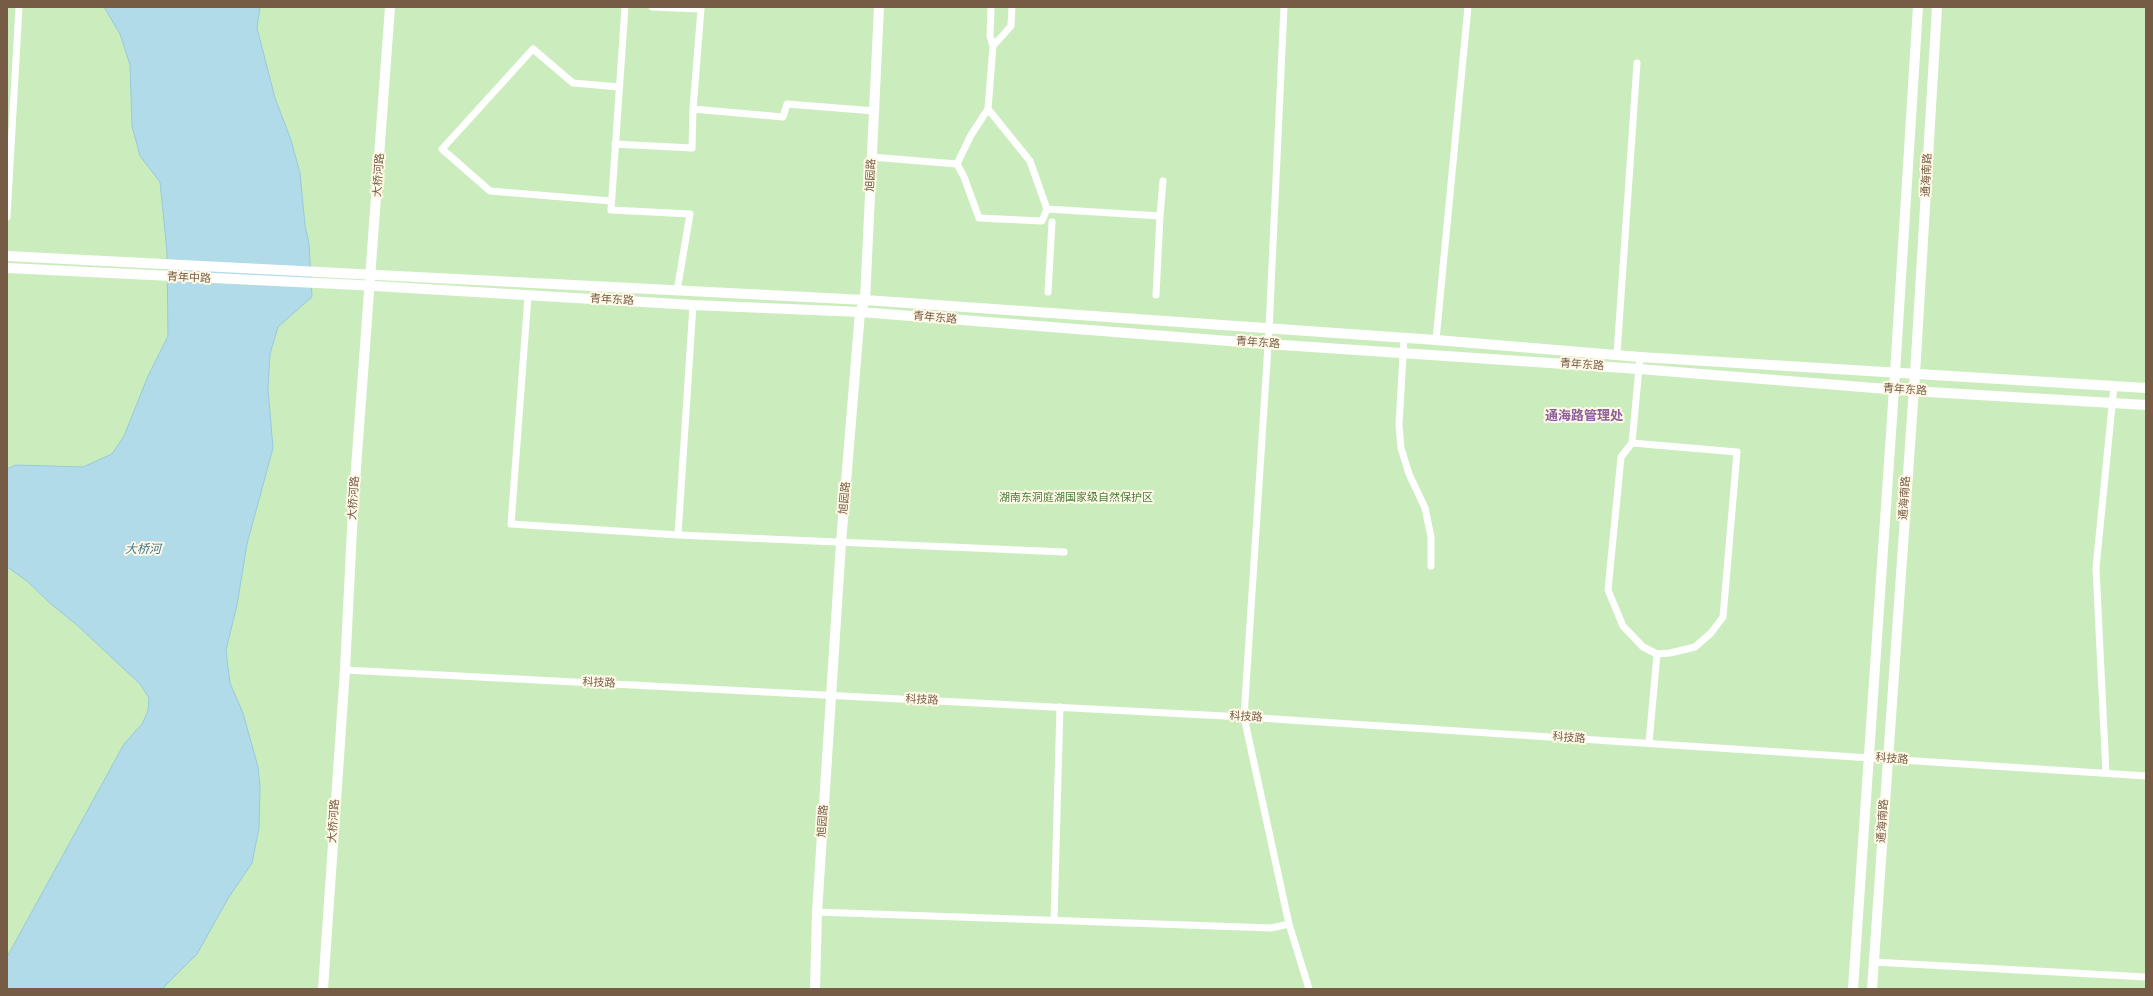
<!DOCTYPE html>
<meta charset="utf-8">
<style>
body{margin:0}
#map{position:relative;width:2153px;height:996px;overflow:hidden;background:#fef6df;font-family:Helvetica,sans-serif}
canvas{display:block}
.frame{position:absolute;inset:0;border:8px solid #775c45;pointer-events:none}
</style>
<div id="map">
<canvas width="2153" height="996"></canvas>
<div class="frame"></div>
</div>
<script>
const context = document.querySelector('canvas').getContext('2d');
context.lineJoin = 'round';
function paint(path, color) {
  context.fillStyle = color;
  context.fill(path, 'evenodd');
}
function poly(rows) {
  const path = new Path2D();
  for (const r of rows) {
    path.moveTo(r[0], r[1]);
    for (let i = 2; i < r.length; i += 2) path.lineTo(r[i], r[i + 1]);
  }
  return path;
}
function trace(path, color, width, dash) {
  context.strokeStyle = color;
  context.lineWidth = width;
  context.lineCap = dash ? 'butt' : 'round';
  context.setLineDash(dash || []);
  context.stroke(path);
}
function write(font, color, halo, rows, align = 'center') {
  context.font = font + ' Helvetica,"Noto Sans SC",sans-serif';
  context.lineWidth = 4;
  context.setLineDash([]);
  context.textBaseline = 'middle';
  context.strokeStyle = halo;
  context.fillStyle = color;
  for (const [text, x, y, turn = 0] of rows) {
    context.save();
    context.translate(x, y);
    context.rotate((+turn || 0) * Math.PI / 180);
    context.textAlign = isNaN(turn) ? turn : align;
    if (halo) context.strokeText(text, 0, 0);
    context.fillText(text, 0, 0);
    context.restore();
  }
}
paint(poly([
 [7,7,2146,7,2146,989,7,989]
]), '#cbedbd');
const water = poly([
 [104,7,260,7,257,28,275,98,291,140,300,173,305,225,309,244,312,297,278,327,270,354,268,389,273,448,247,544,237,605,226,650,230,683,243,713,258,767,260,787,259,828,252,863,229,897,197,954,162,989,7,989,7,957,124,744,142,724,148,711,149,698,140,684,77,625,51,604,27,581,7,567,7,469,15,465,83,467,112,454,124,436,148,376,168,336,167,252,160,182,140,156,132,126,130,65,120,34,104,7]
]);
paint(water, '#b2dbe9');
trace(water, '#98cadc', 1);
trace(poly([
 [625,7,611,210,690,214,677,291],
 [652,7,701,9,693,109,783,117,787,104,875,111],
 [1284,7,1269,330,1244,717,1289,924,1309,989],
 [993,46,1011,26,1012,7],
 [615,144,692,148,693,109],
 [871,157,957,164,971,135,988,109,993,46,990,36,991,7],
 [957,164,964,177,979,218,1042,221,1047,209,1030,161,988,109],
 [611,201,490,191,442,149,533,49,573,83,619,87],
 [1047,209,1160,216,1156,295],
 [1160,216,1163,181],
 [7,217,19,7],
 [1048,292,1052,222],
 [528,296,511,524,678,535,1064,552],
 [1404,338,1399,425,1401,448,1409,474,1425,508,1431,537,1431,566],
 [1436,340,1468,7],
 [1617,354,1637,63],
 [1640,357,1632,443,1621,457,1608,590,1623,626,1643,647,1657,654,1649,743],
 [1632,443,1737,452,1723,617,1711,633,1695,647,1670,653,1657,654],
 [678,535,693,305],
 [345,670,1244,717,2146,776],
 [2106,773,2096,568,2114,386],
 [817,912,1271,928,1289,924],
 [1054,920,1060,707],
 [1873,962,2146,977]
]), '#fff', 7);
trace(poly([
 [7,256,865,300,1436,340,1640,357,2146,388],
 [7,268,358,285,693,305,860,312,1267,344,1639,369,1912,391,2146,405],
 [323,989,345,670,353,509,390,7],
 [815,989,817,912,841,543,860,312,865,300,879,7],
 [1853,989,1894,389,1918,7],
 [1872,989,1915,374,1937,7]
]), '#fff', 10);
write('11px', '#775c45', '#fff8e7', [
 ["大桥河路",379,175,-86],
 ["旭园路",871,175,-87],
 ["通海南路",1927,175,-87],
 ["青年中路",189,278,3],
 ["青年东路",612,300,3],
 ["青年东路",935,318,5],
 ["青年东路",1258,343,4],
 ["青年东路",1582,365,4],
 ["青年东路",1905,390,4],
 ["大桥河路",354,498,-86],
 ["旭园路",845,498,-85],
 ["通海南路",1905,498,-86],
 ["科技路",599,683,3],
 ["科技路",922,700,3],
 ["科技路",1246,717,3],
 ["科技路",1569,738,4],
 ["科技路",1892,759,4],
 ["大桥河路",334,821,-86],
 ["旭园路",823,821,-86],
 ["通海南路",1883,821,-86]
]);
write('11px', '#487e3b', '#fff8e7', [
 ["湖南东洞庭湖国家级自然保护区",1076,498]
]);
write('italic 12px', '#3c768c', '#fff8e7', [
 ["大桥河",143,550]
]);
write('bold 13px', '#8e5f9b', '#fff8e7', [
 ["通海路管理处",1584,416]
]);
</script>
